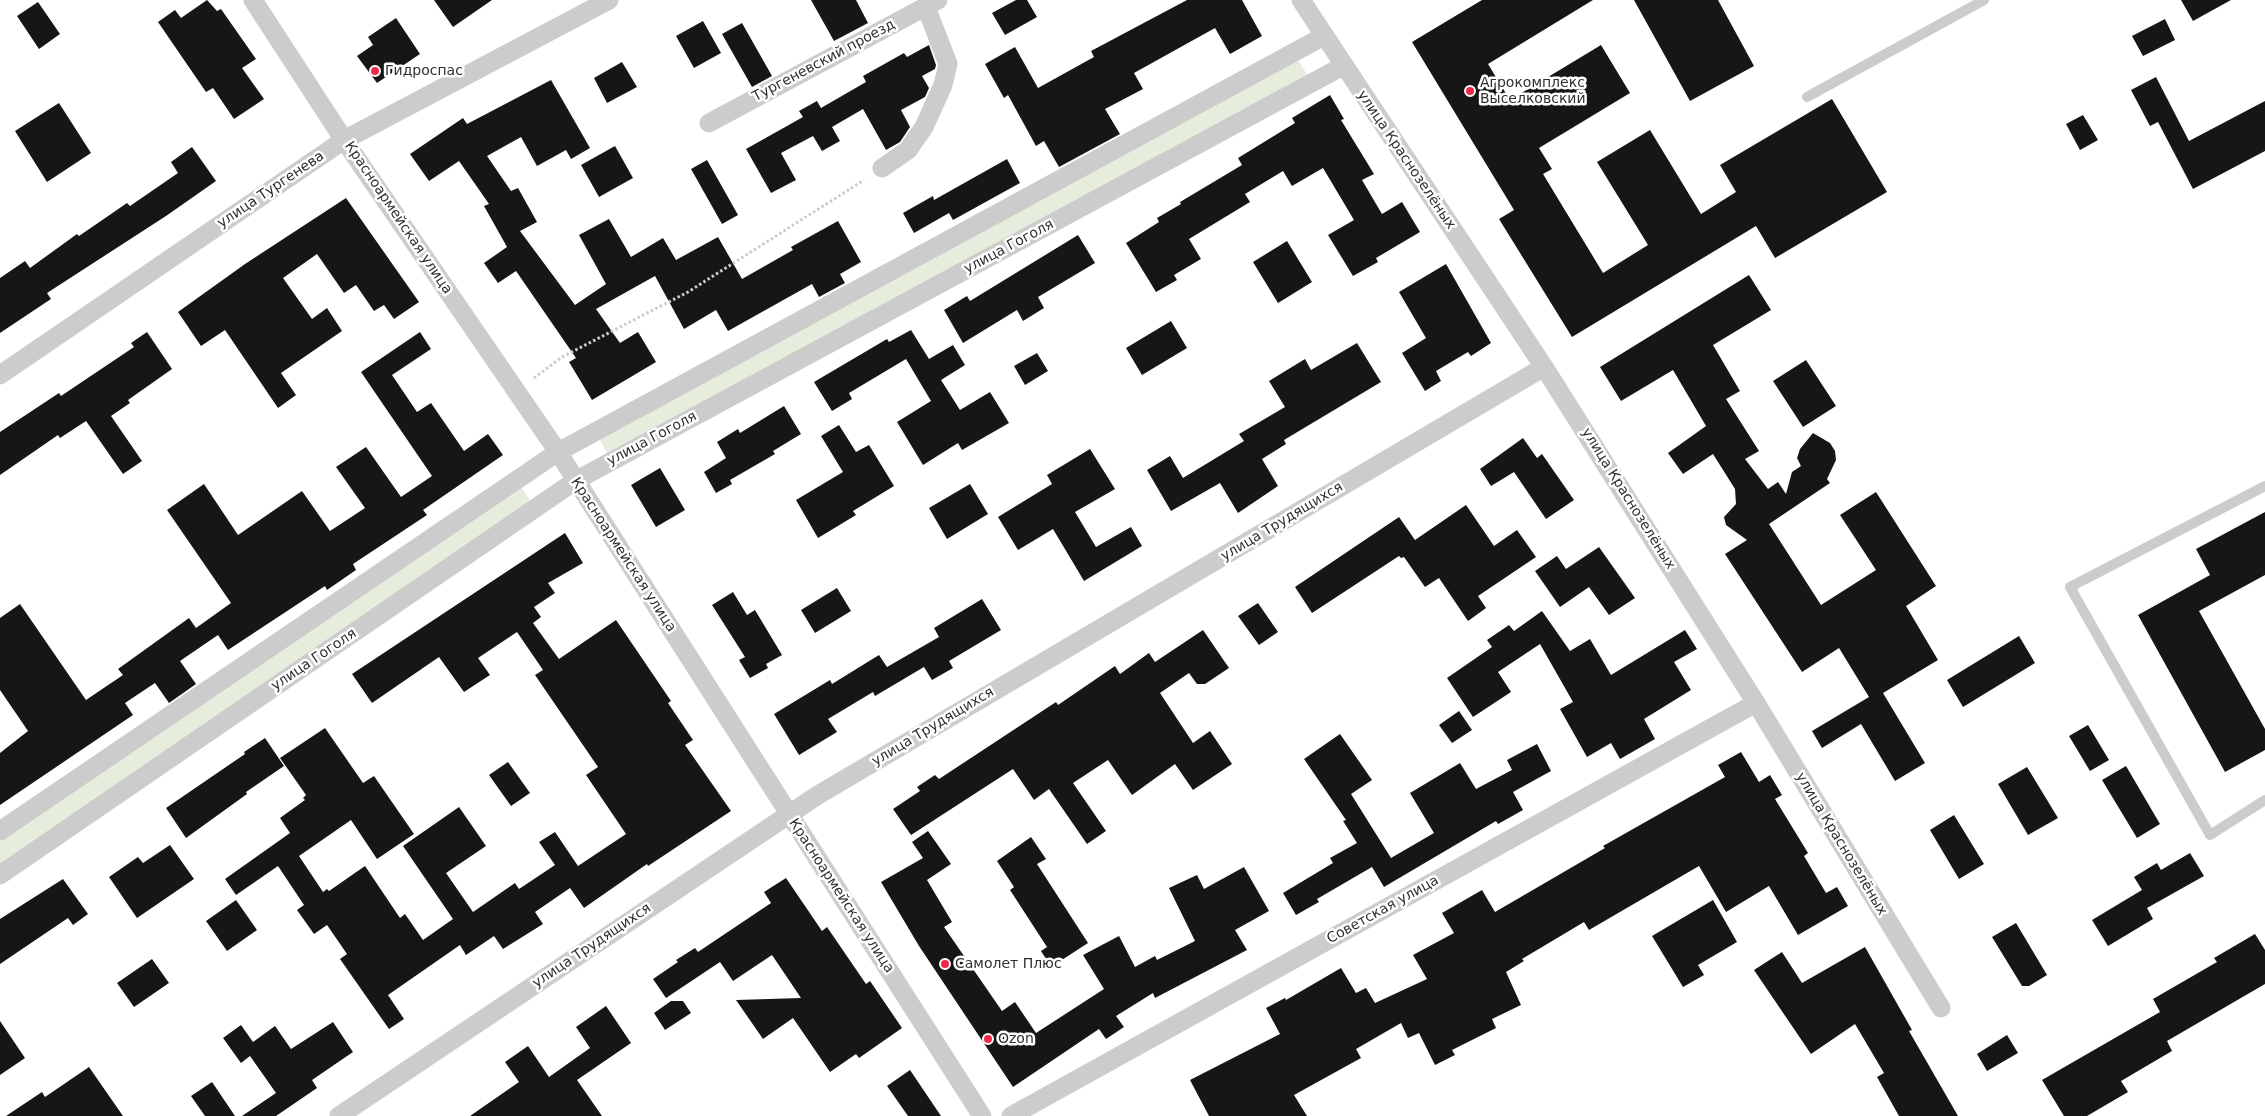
<!DOCTYPE html>
<meta charset="utf-8">
<style>
body{margin:0}
canvas{display:block;background:#fff}
</style>
<canvas width="2265" height="1116"></canvas>
<script>
const context = document.querySelector('canvas').getContext('2d');
context.lineJoin = 'round';
function paint(path, color) {
  context.fillStyle = color;
  context.fill(path, 'evenodd');
}
function poly(rows) {
  const path = new Path2D();
  for (const r of rows) {
    path.moveTo(r[0], r[1]);
    for (let i = 2; i < r.length; i += 2) path.lineTo(r[i], r[i + 1]);
  }
  return path;
}
function trace(path, color, width, dash) {
  context.strokeStyle = color;
  context.lineWidth = width;
  context.lineCap = dash ? 'butt' : 'round';
  context.setLineDash(dash || []);
  context.stroke(path);
}
function write(font, color, halo, rows, align = 'center') {
  context.font = font + ' "DejaVu Sans",sans-serif';
  context.lineWidth = 5;
  context.setLineDash([]);
  context.textBaseline = 'middle';
  context.strokeStyle = halo;
  context.fillStyle = color;
  for (const [text, x, y, turn = 0] of rows) {
    context.save();
    context.translate(x, y);
    context.rotate((+turn || 0) * Math.PI / 180);
    context.textAlign = isNaN(turn) ? turn : align;
    if (halo) context.strokeText(text, 0, 0);
    context.fillText(text, 0, 0);
    context.restore();
  }
}
paint(poly([
 [1298,59,1309,78,609,456,598,437],
 [522,488,533,505,0,867,0,841]
]), '#e7eddc');
paint(poly([
 [207,0,217,11,221,9,256,59,242,68,264,99,234,119,213,88,206,92,158,22,175,10,181,18],
 [434,0,492,0,453,27],
 [811,0,856,0,868,23,834,41],
 [1016,0,1027,0,1037,17,1005,35,992,13],
 [1187,0,1242,0,1262,36,1230,54,1215,28,1134,73,1143,89,1105,109,1120,134,1059,167,1044,141,1036,146,1008,95,1004,98,985,64,1015,47,1038,88,1094,57,1091,51],
 [1482,0,1593,0,1488,64,1510,100,1601,45,1630,93,1539,148,1552,169,1543,174,1603,273,1648,245,1597,162,1650,130,1701,214,1736,192,1720,165,1832,99,1887,192,1775,258,1756,226,1572,337,1499,219,1514,210,1412,42],
 [1634,0,1718,0,1754,66,1690,101],
 [2181,0,2231,0,2193,21],
 [38,2,60,34,39,49,17,16],
 [396,18,420,54,377,83,357,56,373,45,368,37],
 [2165,19,2175,40,2143,56,2132,36],
 [703,21,721,53,694,68,676,36],
 [742,23,772,76,752,87,722,34],
 [929,45,936,65,935,69,922,76,929,88,925,97,901,110,910,127,900,142,886,150,863,109,832,127,840,141,822,151,813,136,781,153,796,180,771,193,746,149,803,117,799,111,817,101,821,108,866,82,863,76,904,53,907,57],
 [622,62,637,87,607,103,594,78],
 [2156,77,2189,141,2265,101,2265,151,2193,189,2158,122,2150,126,2131,90],
 [551,80,590,148,571,159,566,150,537,166,521,137,487,156,511,191,518,188,537,222,520,231,575,305,606,284,579,235,609,219,631,257,663,238,676,260,718,237,742,279,793,250,791,247,838,221,861,262,840,274,845,283,819,297,812,284,728,331,716,310,684,329,655,276,596,309,620,343,638,332,656,362,592,400,569,362,576,358,516,271,498,283,484,263,507,247,484,206,489,204,459,161,429,181,410,154,463,118,467,124],
 [1330,95,1344,119,1341,120,1374,174,1362,180,1382,214,1402,202,1420,232,1376,258,1378,262,1353,276,1328,235,1354,220,1323,168,1292,186,1283,171,1245,194,1250,202,1189,239,1201,259,1174,275,1177,280,1156,292,1126,243,1159,222,1157,218,1181,204,1180,202,1242,165,1238,158,1295,123,1292,118],
 [59,103,91,153,47,182,15,131],
 [2083,115,2098,140,2080,150,2066,124],
 [615,146,633,178,599,197,581,165],
 [192,147,216,181,166,216,47,293,51,299,0,333,0,278,25,261,30,268,77,234,79,236,127,203,130,206,178,173,171,162],
 [1007,159,1020,183,953,220,949,213,914,233,903,213,933,196,934,200],
 [707,160,738,215,722,224,691,169],
 [346,198,419,302,394,319,384,305,374,311,356,285,344,293,317,254,283,278,312,319,327,308,342,331,281,373,296,395,278,408,225,330,201,346,178,312,245,264],
 [1078,235,1095,263,1038,297,1044,308,1023,321,1017,310,963,343,944,310,967,296,970,301],
 [1287,241,1312,282,1278,303,1253,262],
 [1446,264,1491,343,1471,356,1468,352,1436,371,1441,381,1425,391,1402,353,1426,338,1399,292],
 [1749,275,1771,310,1713,345,1740,391,1726,399,1759,451,1745,459,1768,489,1778,482,1786,494,1792,472,1801,466,1797,458,1800,449,1813,433,1830,443,1835,451,1836,460,1827,479,1830,483,1769,524,1821,605,1876,570,1840,515,1876,492,1936,586,1906,606,1938,660,1883,693,1925,763,1895,781,1861,724,1822,748,1812,731,1869,697,1839,648,1802,672,1725,554,1747,540,1726,525,1724,517,1736,504,1735,489,1713,454,1683,474,1668,453,1706,426,1673,370,1621,401,1600,367],
 [1171,321,1187,348,1142,375,1126,348],
 [911,330,929,359,953,345,965,365,941,380,960,410,990,392,1009,423,962,450,958,443,923,465,897,422,931,401,906,359,849,393,852,399,832,411,814,382,887,339,889,342],
 [147,332,172,369,128,400,130,403,111,416,142,461,123,474,86,421,60,438,58,435,0,475,0,432,59,393,61,396,134,347,131,343],
 [420,332,431,349,392,375,417,412,431,403,464,451,488,434,503,455,423,510,427,515,353,564,356,570,327,590,325,586,228,650,218,635,180,661,196,684,169,703,155,683,125,703,133,715,0,805,0,753,28,731,0,690,0,618,20,604,86,700,123,675,118,669,189,618,196,628,231,603,167,510,204,484,238,535,302,491,330,531,365,508,336,467,366,447,401,497,432,476,361,372],
 [1357,343,1381,382,1284,440,1286,444,1262,459,1278,486,1238,513,1220,483,1171,511,1147,470,1170,456,1183,478,1244,441,1239,434,1285,407,1269,381,1305,359,1311,370],
 [1037,353,1048,371,1025,385,1014,366],
 [1806,360,1836,406,1803,427,1773,381],
 [784,406,801,434,773,451,775,454,730,480,732,484,716,493,704,472,726,458,717,442,738,429,740,433],
 [839,425,856,452,869,445,894,486,853,511,856,515,818,538,796,500,843,472,821,436],
 [1523,438,1537,458,1542,454,1574,500,1546,519,1514,472,1491,486,1480,469],
 [1090,449,1115,489,1075,512,1096,547,1131,527,1142,546,1084,581,1053,529,1018,550,998,517,1052,484,1047,475],
 [660,468,685,510,656,527,631,485],
 [970,484,988,514,947,539,929,508],
 [1466,505,1494,546,1517,530,1536,557,1478,596,1486,608,1468,621,1439,578,1425,587,1404,557,1401,558,1399,556,1312,613,1295,587,1399,517,1415,540],
 [2265,512,2265,575,2199,611,2265,729,2265,750,2225,772,2138,615,2210,575,2196,549],
 [565,533,583,563,548,583,555,593,534,607,541,617,533,623,559,659,616,620,671,701,668,703,693,740,685,745,731,811,648,866,647,864,584,908,570,888,535,912,543,924,503,949,494,936,466,955,460,945,388,995,404,1019,389,1029,340,959,347,954,327,925,314,934,297,910,304,905,278,866,236,895,225,879,290,833,280,818,305,800,303,798,306,795,280,758,325,728,363,783,374,776,414,834,377,859,351,820,299,856,323,892,327,889,329,891,365,866,400,918,405,914,423,940,453,919,403,846,459,807,486,846,446,873,473,912,515,883,519,889,555,865,539,842,555,832,578,866,626,834,586,775,598,767,535,675,543,670,517,632,478,658,490,675,464,692,439,657,372,703,352,674],
 [1599,547,1635,598,1609,615,1589,587,1560,607,1535,571,1557,556,1566,569],
 [837,588,851,611,815,633,801,610],
 [733,592,747,615,755,610,782,655,766,664,768,668,750,678,739,660,745,657,712,605],
 [982,599,1001,630,949,661,953,668,932,680,924,667,875,696,873,692,828,719,837,732,799,755,774,714,830,680,832,684,879,655,887,667,939,637,934,628],
 [1258,603,1278,632,1259,645,1238,616],
 [1542,611,1570,651,1590,639,1611,675,1685,630,1697,649,1674,662,1691,690,1644,719,1655,739,1620,759,1611,743,1587,757,1560,709,1573,702,1540,644,1498,672,1511,692,1473,717,1447,678,1492,647,1487,640,1509,625,1514,631],
 [1203,630,1229,668,1205,684,1197,684,1189,673,1160,693,1193,743,1210,731,1232,764,1193,790,1175,764,1132,795,1108,760,1073,783,1106,831,1087,844,1049,789,1034,800,1013,769,911,835,893,809,920,791,917,787,935,775,939,779,1056,702,1058,705,1115,666,1120,674,1149,653,1155,662],
 [2019,636,2035,663,1963,707,1947,680],
 [1459,711,1472,730,1452,743,1439,725],
 [2088,725,2109,760,2090,771,2069,736],
 [1340,734,1372,780,1351,794,1391,858,1434,833,1410,793,1460,763,1476,789,1512,770,1507,760,1537,744,1551,771,1513,792,1523,810,1498,824,1496,821,1384,887,1372,867,1317,899,1319,902,1296,915,1283,893,1333,863,1330,858,1357,843,1343,821,1346,820,1304,759],
 [265,738,284,766,246,792,247,794,186,838,166,808,245,754,244,752],
 [1741,752,1759,782,1770,775,1782,795,1775,799,1808,853,1804,856,1826,893,1837,887,1848,906,1798,935,1769,886,1726,912,1699,866,1589,930,1584,922,1522,959,1524,961,1506,972,1521,1005,1492,1019,1496,1028,1452,1050,1455,1055,1435,1065,1419,1033,1408,1038,1401,1023,1356,1049,1361,1058,1294,1095,1307,1116,1209,1116,1190,1080,1280,1034,1266,1008,1285,998,1286,1000,1341,968,1356,993,1366,988,1375,1003,1427,979,1413,955,1454,933,1442,913,1482,890,1495,912,1605,848,1603,846,1725,777,1718,765],
 [508,762,530,793,511,806,489,775],
 [2126,766,2160,824,2137,838,2102,780],
 [2027,767,2058,818,2028,835,1998,784],
 [1954,815,1984,864,1959,879,1930,830],
 [928,831,951,864,927,880,952,922,944,927,1002,1011,1015,1002,1036,1033,1104,989,1083,955,1119,936,1135,967,1155,956,1157,960,1195,941,1169,888,1197,875,1204,889,1244,867,1269,911,1235,930,1247,950,1155,998,1153,993,1116,1016,1124,1027,1106,1039,1099,1029,1013,1087,919,946,881,882,923,858,912,842],
 [1031,837,1046,859,1037,864,1088,943,1051,967,1041,951,1047,947,1010,890,1014,887,997,861],
 [170,845,194,879,137,918,109,877,138,857,143,863],
 [2190,853,2204,876,2147,908,2153,919,2108,946,2092,920,2142,890,2134,877,2157,863,2161,870],
 [786,878,822,931,827,927,866,984,870,981,902,1028,859,1058,856,1054,830,1072,793,1018,763,1039,736,1000,801,998,772,955,733,981,720,962,666,998,653,979,678,962,676,960,695,948,698,952,771,903,764,892],
 [63,879,88,914,73,925,68,918,0,964,0,919],
 [236,900,257,930,227,951,206,921],
 [1713,900,1737,942,1698,965,1704,975,1683,987,1652,936],
 [2016,923,2047,975,2029,986,2022,986,1992,937],
 [2255,934,2265,950,2265,984,2167,1041,2172,1051,2121,1081,2128,1092,2087,1116,2064,1116,2042,1080,2160,1012,2153,999,2217,962,2214,958],
 [1865,947,1912,1030,1909,1031,1958,1116,1899,1116,1877,1077,1884,1073,1855,1024,1811,1054,1754,970,1782,952,1802,983],
 [152,959,169,983,134,1007,117,983],
 [671,1001,683,1001,691,1013,665,1030,654,1013],
 [606,1006,631,1043,577,1080,602,1116,470,1116,519,1082,505,1062,528,1046,549,1077,590,1048,576,1027],
 [0,1021,25,1058,0,1075],
 [333,1022,353,1052,312,1080,317,1088,276,1116,242,1116,276,1093,250,1056,241,1063,223,1038,241,1025,253,1042,275,1026,291,1049],
 [2007,1035,2018,1053,1987,1071,1977,1054],
 [89,1067,123,1116,6,1116,42,1092,45,1097],
 [910,1070,941,1116,908,1116,887,1086],
 [212,1082,235,1116,205,1116,191,1096]
]), '#161616');
trace(poly([
 [534,378,562,357,688,292,864,180]
]), '#ccc', 3, [2.5, 2.5]);
trace(poly([
 [1807,97,1984,0],
 [2265,486,2070,587,2210,835,2265,800]
]), '#ccc', 10);
trace(poly([
 [253,0,344,140,558,452,982,1116],
 [1301,0,1544,367,1756,703,1941,1008],
 [709,123,938,0],
 [882,168,908,150,924,127,943,85,948,64,926,7],
 [0,375,344,140,609,0],
 [0,831,558,452,1324,36],
 [0,875,575,481,1343,66],
 [339,1116,818,795,1544,367],
 [1011,1116,1756,703]
]), '#ccc', 19);
for (const [x, y, r, color] of [
 [375,71,5,"#f02749"],
 [1470,91,5,"#f02749"],
 [945,964,5,"#f02749"],
 [988,1039,5,"#f02749"]
]) {
  const dot = new Path2D();
  dot.arc(x, y, r, 0, 2 * Math.PI);
  context.fillStyle = color;
  context.fill(dot);
  trace(dot, '#fff', 2);
}
write('14px', '#2f2f2f', '#fff', [
 ["Тургеневский проезд",824,61,-28],
 ["улица Краснозелёных",1406,160,56],
 ["улица Тургенева",271,190,-34],
 ["Красноармейская улица",398,218,56],
 ["улица Гоголя",1009,247,-28],
 ["улица Гоголя",652,439,-28],
 ["улица Краснозелёных",1628,499,58],
 ["улица Трудящихся",1282,522,-31],
 ["Красноармейская улица",623,555,57],
 ["улица Гоголя",314,660,-34],
 ["улица Трудящихся",933,727,-31],
 ["улица Краснозелёных",1841,844,59],
 ["Красноармейская улица",841,896,57],
 ["Советская улица",1383,910,-29],
 ["улица Трудящихся",592,946,-34]
]);
write('14px', '#2f2f2f', '#fff', [
 ["Гидроспас",385,71],
 ["Агрокомплекс",1480,83],
 ["Выселковский",1480,99],
 ["Самолет Плюс",955,964],
 ["Ozon",998,1039]
], 'left');
</script>
